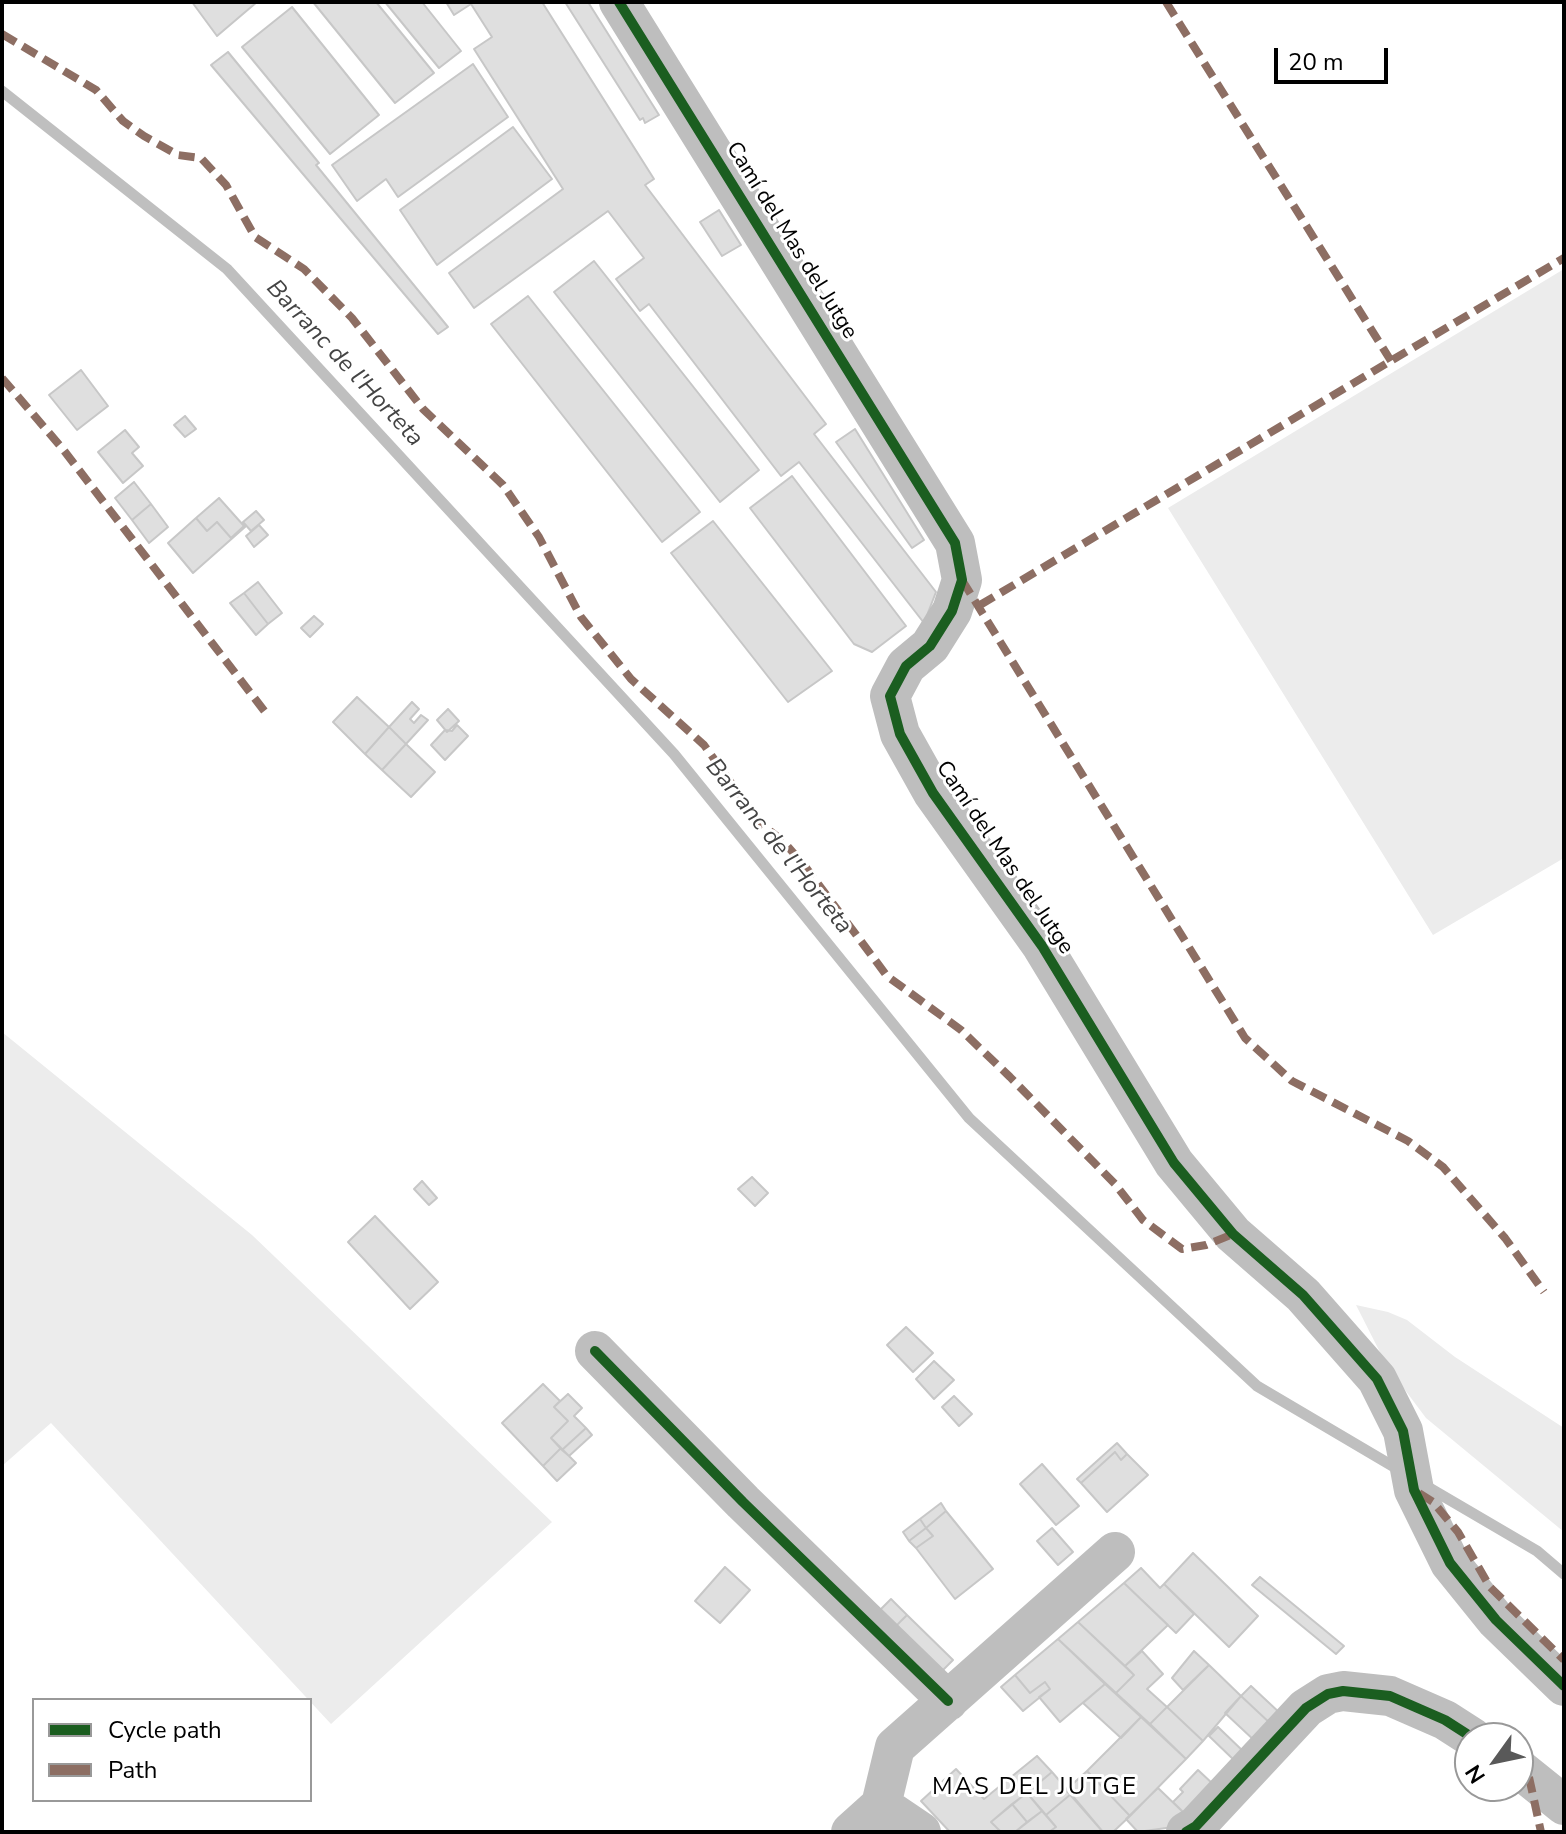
<!DOCTYPE html>
<meta charset="utf-8">
<style>
body{margin:0}
#map{position:relative;width:1566px;height:1834px;overflow:hidden;background:#fff;font-family:"Nunito Sans",sans-serif}
canvas{display:block}
.frame{position:absolute;inset:0;border:4px solid #000;pointer-events:none}
.legend{position:absolute;left:32px;top:1698px;width:280px;height:104px;box-sizing:border-box;background:#fff;border:2px solid #999;margin:0;padding:10px 14px;list-style:none;font-size:24px;color:#000}
.legend li{display:flex;align-items:center;gap:16px;height:40px}
.legend b{width:40px;border:2px solid #999}
.north{position:absolute;left:1454px;top:1722px;width:80px;height:80px;box-sizing:border-box;background:#fff;border:2px solid #999;border-radius:50%;rotate:237deg;font-size:22px;font-weight:700;line-height:32px;text-align:center;color:#000}
.north::after{content:'';display:block;margin:auto;width:28px;height:36px;background:#595959;clip-path:polygon(50% 0,100% 100%,50% 72%,0 100%)}
.scale{position:absolute;left:1274px;top:48px;width:114px;height:36px;box-sizing:border-box;border:4px solid #000;border-top:0;padding-left:10px;font-size:24px;line-height:28px;white-space:nowrap;color:#000;-webkit-text-stroke:6px #fff;paint-order:stroke}
</style>
<div id="map">
<canvas width="1566" height="1834"></canvas>
<div class="frame"></div>
<ul class="legend">
<li><b style="height:10px;background:#1b5e20"></b>Cycle path</li>
<li><b style="height:10px;background:#8d6e63"></b>Path</li>
</ul>
<div class="north">N</div>
<div class="scale">20 m</div>
</div>
<script>
const context = document.querySelector('canvas').getContext('2d');
context.lineJoin = 'round';
function paint(path, color) {
  context.fillStyle = color;
  context.fill(path, 'evenodd');
}
function poly(rows) {
  const path = new Path2D();
  for (const r of rows) {
    path.moveTo(r[0], r[1]);
    for (let i = 2; i < r.length; i += 2) path.lineTo(r[i], r[i + 1]);
  }
  return path;
}
function trace(path, color, width, dash) {
  context.strokeStyle = color;
  context.lineWidth = width;
  context.lineCap = dash ? 'butt' : 'round';
  context.setLineDash(dash || []);
  context.stroke(path);
}
function write(font, color, halo, rows, align = 'center') {
  context.font = font + ' "Nunito Sans",sans-serif';
  context.lineWidth = 6;
  context.setLineDash([]);
  context.textBaseline = 'middle';
  context.strokeStyle = halo;
  context.fillStyle = color;
  for (const [text, x, y, turn = 0] of rows) {
    context.save();
    context.translate(x, y);
    context.rotate((+turn || 0) * Math.PI / 180);
    context.textAlign = isNaN(turn) ? turn : align;
    if (halo) context.strokeText(text, 0, 0);
    context.fillText(text, 0, 0);
    context.restore();
  }
}
paint(poly([
 [1564,269,1564,858,1433,935,1168,508],
 [2,1032,252,1235,552,1522,331,1724,51,1423,2,1466],
 [1356,1305,1388,1312,1407,1320,1455,1357,1564,1428,1564,1532,1426,1418,1387,1366]
]), '#ececec');
trace(poly([
 [2,91,227,269,674,754,969,1118,1257,1386,1401,1471],
 [1426,1486,1537,1551,1564,1574]
]), '#bfbfbf', 11);
const building = poly([
 [192,2,257,2,217,36,192,2],
 [313,2,376,2,434,73,395,103,313,2],
 [385,2,422,2,461,51,439,68,385,2],
 [446,2,542,2,654,179,645,185,826,424,814,434,936,592,924,623,799,462,781,476,649,304,640,311,616,279,644,258,608,211,474,308,449,273,563,189,474,49,492,37,471,4,454,15,446,2],
 [565,2,588,2,659,115,645,123,643,118,640,120,565,2],
 [292,7,379,115,330,154,242,47,292,7],
 [228,52,319,163,316,165,448,327,438,334,211,65,228,52],
 [473,64,508,117,398,197,386,179,357,201,332,165,473,64],
 [513,127,552,179,437,265,400,210,513,127],
 [719,210,741,245,722,256,700,222,719,210],
 [594,261,759,470,720,502,554,292,594,261],
 [528,296,700,512,662,542,491,324,528,296],
 [81,370,108,406,77,430,49,395,81,370],
 [185,416,196,429,185,437,174,425,185,416],
 [855,429,924,540,912,548,836,442,855,429],
 [125,430,139,447,132,453,143,466,123,483,98,452,125,430],
 [792,476,906,626,872,652,854,644,750,508,792,476],
 [134,482,151,504,132,520,115,498,134,482],
 [219,498,244,526,231,538,217,522,207,531,196,518,219,498],
 [151,504,168,527,149,543,132,520,151,504],
 [256,511,264,520,251,531,243,522,256,511],
 [196,518,207,531,217,522,231,538,245,527,193,573,168,543,196,518],
 [713,521,832,671,788,702,671,553,713,521],
 [259,525,268,535,254,547,246,536,259,525],
 [258,582,282,613,268,624,244,593,258,582],
 [244,593,268,624,256,635,230,603,244,593],
 [314,616,323,624,310,637,301,628,314,616],
 [357,697,389,727,365,754,333,722,357,697],
 [412,702,419,709,410,719,414,723,421,715,428,720,406,744,389,727,412,702],
 [448,709,459,721,447,732,437,720,448,709],
 [457,725,468,736,445,760,431,745,445,730,452,731,457,725],
 [389,727,406,744,382,770,365,754,389,727],
 [406,744,435,772,411,797,382,770,406,744],
 [752,1177,768,1193,755,1206,738,1189,752,1177],
 [422,1181,437,1198,429,1205,414,1189,422,1181],
 [375,1216,438,1282,410,1309,348,1242,375,1216],
 [906,1327,933,1353,913,1372,887,1345,906,1327],
 [934,1361,954,1380,934,1399,916,1379,934,1361],
 [543,1384,560,1401,554,1407,568,1421,551,1438,561,1448,543,1466,502,1423,543,1384],
 [568,1394,582,1408,574,1416,586,1428,562,1450,551,1438,568,1421,554,1407,568,1394],
 [954,1396,972,1414,959,1426,942,1407,954,1396],
 [586,1428,592,1435,569,1456,562,1450,586,1428],
 [1117,1443,1127,1454,1121,1460,1115,1452,1081,1483,1077,1479,1117,1443],
 [561,1448,576,1463,557,1481,543,1466,561,1448],
 [1115,1452,1121,1460,1127,1454,1148,1475,1107,1512,1081,1483,1115,1452],
 [1042,1464,1079,1506,1056,1525,1020,1484,1042,1464],
 [941,1503,946,1511,926,1528,920,1519,941,1503],
 [946,1511,993,1569,955,1599,916,1548,933,1536,926,1528,946,1511],
 [920,1519,926,1528,909,1541,903,1532,920,1519],
 [926,1528,933,1536,916,1548,909,1541,926,1528],
 [1052,1528,1073,1552,1058,1565,1037,1541,1052,1528],
 [1193,1553,1258,1616,1229,1647,1164,1584,1193,1553],
 [725,1567,750,1590,720,1623,695,1601,725,1567],
 [1141,1568,1160,1588,1164,1584,1194,1614,1176,1633,1124,1583,1141,1568],
 [1260,1577,1344,1646,1336,1654,1252,1585,1260,1577],
 [1124,1583,1168,1625,1125,1666,1078,1622,1124,1583],
 [891,1599,907,1615,893,1629,877,1613,891,1599],
 [907,1615,953,1660,939,1674,893,1629,907,1615],
 [1078,1622,1134,1675,1116,1693,1058,1639,1078,1622],
 [1058,1639,1105,1684,1060,1722,1039,1697,1050,1689,1045,1682,1030,1693,1015,1675,1058,1639],
 [1142,1651,1163,1674,1147,1689,1167,1707,1150,1724,1116,1693,1134,1675,1125,1666,1142,1651],
 [1194,1651,1209,1665,1183,1690,1172,1678,1194,1651],
 [1209,1665,1241,1696,1203,1741,1167,1707,1209,1665],
 [1015,1675,1030,1693,1045,1682,1050,1689,1023,1711,1001,1687,1015,1675],
 [1105,1684,1141,1717,1121,1738,1083,1703,1105,1684],
 [1251,1686,1282,1715,1272,1725,1241,1696,1251,1686],
 [1241,1696,1272,1725,1256,1742,1225,1713,1241,1696],
 [1167,1707,1203,1741,1186,1759,1150,1724,1167,1707],
 [1141,1717,1186,1759,1130,1816,1087,1771,1141,1717],
 [1218,1727,1245,1753,1236,1762,1209,1736,1218,1727],
 [1037,1756,1052,1772,991,1822,1001,1832,950,1832,921,1801,956,1769,984,1799,1037,1756],
 [1198,1770,1214,1785,1185,1814,1173,1802,1183,1792,1180,1789,1198,1770],
 [1087,1771,1130,1816,1113,1832,1103,1832,1066,1790,1087,1771],
 [1052,1772,1071,1794,1046,1815,1027,1793,1052,1772],
 [1158,1788,1185,1814,1173,1827,1138,1832,1126,1819,1158,1788],
 [1027,1793,1042,1811,1027,1822,1012,1804,1027,1793],
 [1071,1794,1103,1832,1049,1832,1056,1827,1046,1815,1071,1794],
 [1012,1804,1027,1822,1015,1832,1001,1832,991,1822,1012,1804],
 [1042,1811,1056,1827,1049,1832,1015,1832,1042,1811]
]);
paint(building, '#dfdfdf');
trace(building, '#c7c7c7', 2);
trace(poly([
 [619,2,955,543,962,580,952,611,930,646,906,666,890,696,900,734,933,793,1042,946,1174,1163,1233,1234,1303,1295,1377,1379,1403,1431,1414,1490,1450,1563,1496,1620,1564,1686],
 [595,1351,743,1502,948,1701],
 [1518,1768,1564,1805],
 [881,1805,895,1747,1115,1552],
 [851,1832,881,1805,921,1832],
 [1186,1832,1196,1826,1306,1708,1328,1694,1343,1691,1390,1696,1445,1720,1473,1738]
]), '#bebebe', 40);
trace(poly([
 [1166,2,1391,361],
 [2,34,96,90,123,121,144,136,178,155,201,158,226,185,255,237,304,269,352,318,423,409,503,485,539,537,581,617,631,679,704,745,760,823,783,841,804,865,887,976,961,1030,1010,1077,1115,1184,1143,1220,1182,1249,1206,1245,1233,1234],
 [2,378,62,448,269,717],
 [962,580,1245,1038,1292,1081,1408,1141,1443,1167,1505,1238,1544,1292],
 [980,605,1564,258],
 [1419,1493,1433,1502,1458,1532,1490,1587,1564,1660],
 [1529,1777,1541,1832]
]), '#8d6e63', 8, [16, 8]);
trace(poly([
 [619,2,955,543,962,580,952,611,930,646,906,666,890,696,900,734,933,793,1042,946,1174,1163,1233,1234,1303,1295,1377,1379,1403,1431,1414,1490,1450,1563,1496,1620,1564,1686],
 [595,1351,743,1502,948,1701],
 [1186,1832,1196,1826,1306,1708,1328,1694,1343,1691,1390,1696,1445,1720,1473,1738]
]), '#1b5e20', 10);
write('22px', '#000', '#fff', [
 ["Camí del Mas del Jutge",791,241,58],
 ["Camí del Mas del Jutge",1004,858,56]
]);
write('italic 24px', '#444', '#fff', [
 ["Barranc de l'Horteta",344,364,47],
 ["Barranc de l'Horteta",778,847,51]
]);
context.letterSpacing = '2px';
write('24px', '#000', '#fff', [
 ["MAS DEL JUTGE",1035,1788]
]);
context.letterSpacing = '0px';
</script>
